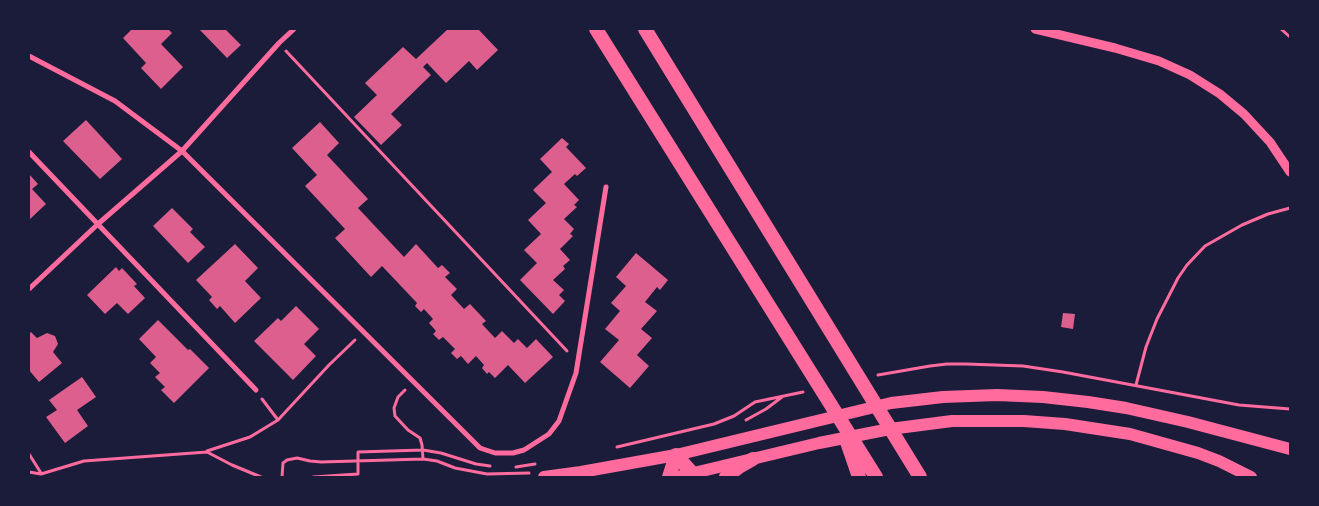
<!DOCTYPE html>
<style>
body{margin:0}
#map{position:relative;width:1319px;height:506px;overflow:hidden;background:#1b1b3a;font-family:"IBM Plex Serif",serif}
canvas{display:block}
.frame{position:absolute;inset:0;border:30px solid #1b1b3a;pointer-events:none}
</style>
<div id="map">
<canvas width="1319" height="506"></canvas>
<div class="frame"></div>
</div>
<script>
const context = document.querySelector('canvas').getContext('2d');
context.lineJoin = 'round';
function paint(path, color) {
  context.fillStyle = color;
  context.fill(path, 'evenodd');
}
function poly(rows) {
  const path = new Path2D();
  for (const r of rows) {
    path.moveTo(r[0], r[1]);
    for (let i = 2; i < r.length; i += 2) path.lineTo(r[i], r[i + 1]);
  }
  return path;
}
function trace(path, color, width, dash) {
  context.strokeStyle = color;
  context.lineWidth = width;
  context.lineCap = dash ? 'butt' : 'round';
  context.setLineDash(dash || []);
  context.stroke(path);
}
paint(poly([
 [132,29,168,29,172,33,161,44,183,67,161,89,141,68,146,63,123,38],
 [199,29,225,29,241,45,227,58],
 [448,29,478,29,498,50,477,70,469,61,446,83,427,63,423,67,431,75,391,114,402,125,381,145,354,117,377,95,365,83,403,47,416,59],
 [86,120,122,159,100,179,63,141],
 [320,122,339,143,327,155,368,199,358,208,404,257,416,244,438,268,442,265,450,273,445,277,457,289,451,295,464,309,470,304,486,321,482,324,495,338,502,331,514,343,518,339,527,348,536,339,553,357,525,383,508,365,495,378,489,372,487,374,482,368,484,365,476,356,468,364,461,356,457,359,451,353,455,349,443,337,439,340,433,334,436,331,429,323,433,319,424,309,421,312,415,306,417,303,382,266,371,277,335,238,345,229,305,186,317,175,292,148],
 [562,138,569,144,566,147,586,168,577,176,575,174,564,184,579,200,574,205,577,207,564,219,574,229,570,234,573,236,560,249,570,260,563,266,565,269,553,280,564,290,559,295,565,301,553,314,520,280,537,263,524,250,541,234,528,220,546,203,533,190,552,172,540,159],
 [29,174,38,184,32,189,46,204,29,220],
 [172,208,193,229,190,232,205,247,188,263,153,226],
 [235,244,258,268,245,281,261,298,235,323,220,306,217,309,209,300,212,297,196,280],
 [636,253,668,280,660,290,657,287,645,302,657,311,641,329,652,338,637,355,649,366,630,388,600,362,619,340,605,329,620,311,611,303,626,286,616,277],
 [116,267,119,271,122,268,137,284,134,286,145,298,128,314,117,303,105,314,87,295],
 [296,306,319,329,304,344,316,356,293,380,254,341,278,318,281,321],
 [1063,313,1075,314,1073,329,1061,327],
 [158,320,188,350,190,349,209,368,174,403,161,390,165,387,155,377,160,373,150,363,156,357,139,339],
 [31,332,37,338,47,333,55,336,58,344,53,352,62,363,39,382,29,370,29,334],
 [82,377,96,397,77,410,88,426,65,443,46,417,57,410,49,400]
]), '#dd5f8e');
trace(poly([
 [1281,29,1290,37],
 [286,51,567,351],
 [878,375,930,366,947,364,966,364,1023,366,1063,372,1239,405,1290,409],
 [1136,385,1146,347,1157,319,1178,278,1187,265,1205,246,1242,225,1268,214,1290,208],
 [405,390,398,397,394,408,395,416,408,430,420,438,422,445,423,459],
 [262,399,278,420],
 [746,420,766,409,782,397],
 [617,447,714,424,734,416,755,402,803,392],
 [207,451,250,437,278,420,329,365,355,340],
 [29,454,41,473],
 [516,467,535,464],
 [29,472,41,474,84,461,207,452,232,465,261,477],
 [282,477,283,463,287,460,297,458,310,461,321,462,423,459,437,461,455,468,487,474,529,473],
 [313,477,358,474,358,452,423,450,441,453,476,464,490,466]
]), '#ff6b9d', 3);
trace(poly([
 [29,56,115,101,182,151,473,441,480,448,495,453,513,453,524,450,549,434,559,421,576,373,606,187],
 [29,152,256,390],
 [29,289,98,224,182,151,279,43,294,29]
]), '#ff6b9d', 5);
trace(poly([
 [1035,29,1115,48,1159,61,1190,75,1220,94,1244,114,1270,142,1290,172]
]), '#ff6b9d', 9);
trace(poly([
 [544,477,581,472,676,455,891,403,943,397,997,395,1043,397,1088,402,1126,408,1188,422,1290,449],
 [677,477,819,443,890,429,952,421,1024,421,1065,424,1130,434,1198,453,1219,461,1251,477]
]), '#ff6b9d', 12);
trace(poly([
 [596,29,876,477],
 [645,29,920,477],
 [847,442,859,477],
 [676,455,693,474,694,477],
 [669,477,676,455],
 [726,477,739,467,753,459]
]), '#ff6b9d', 14);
</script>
